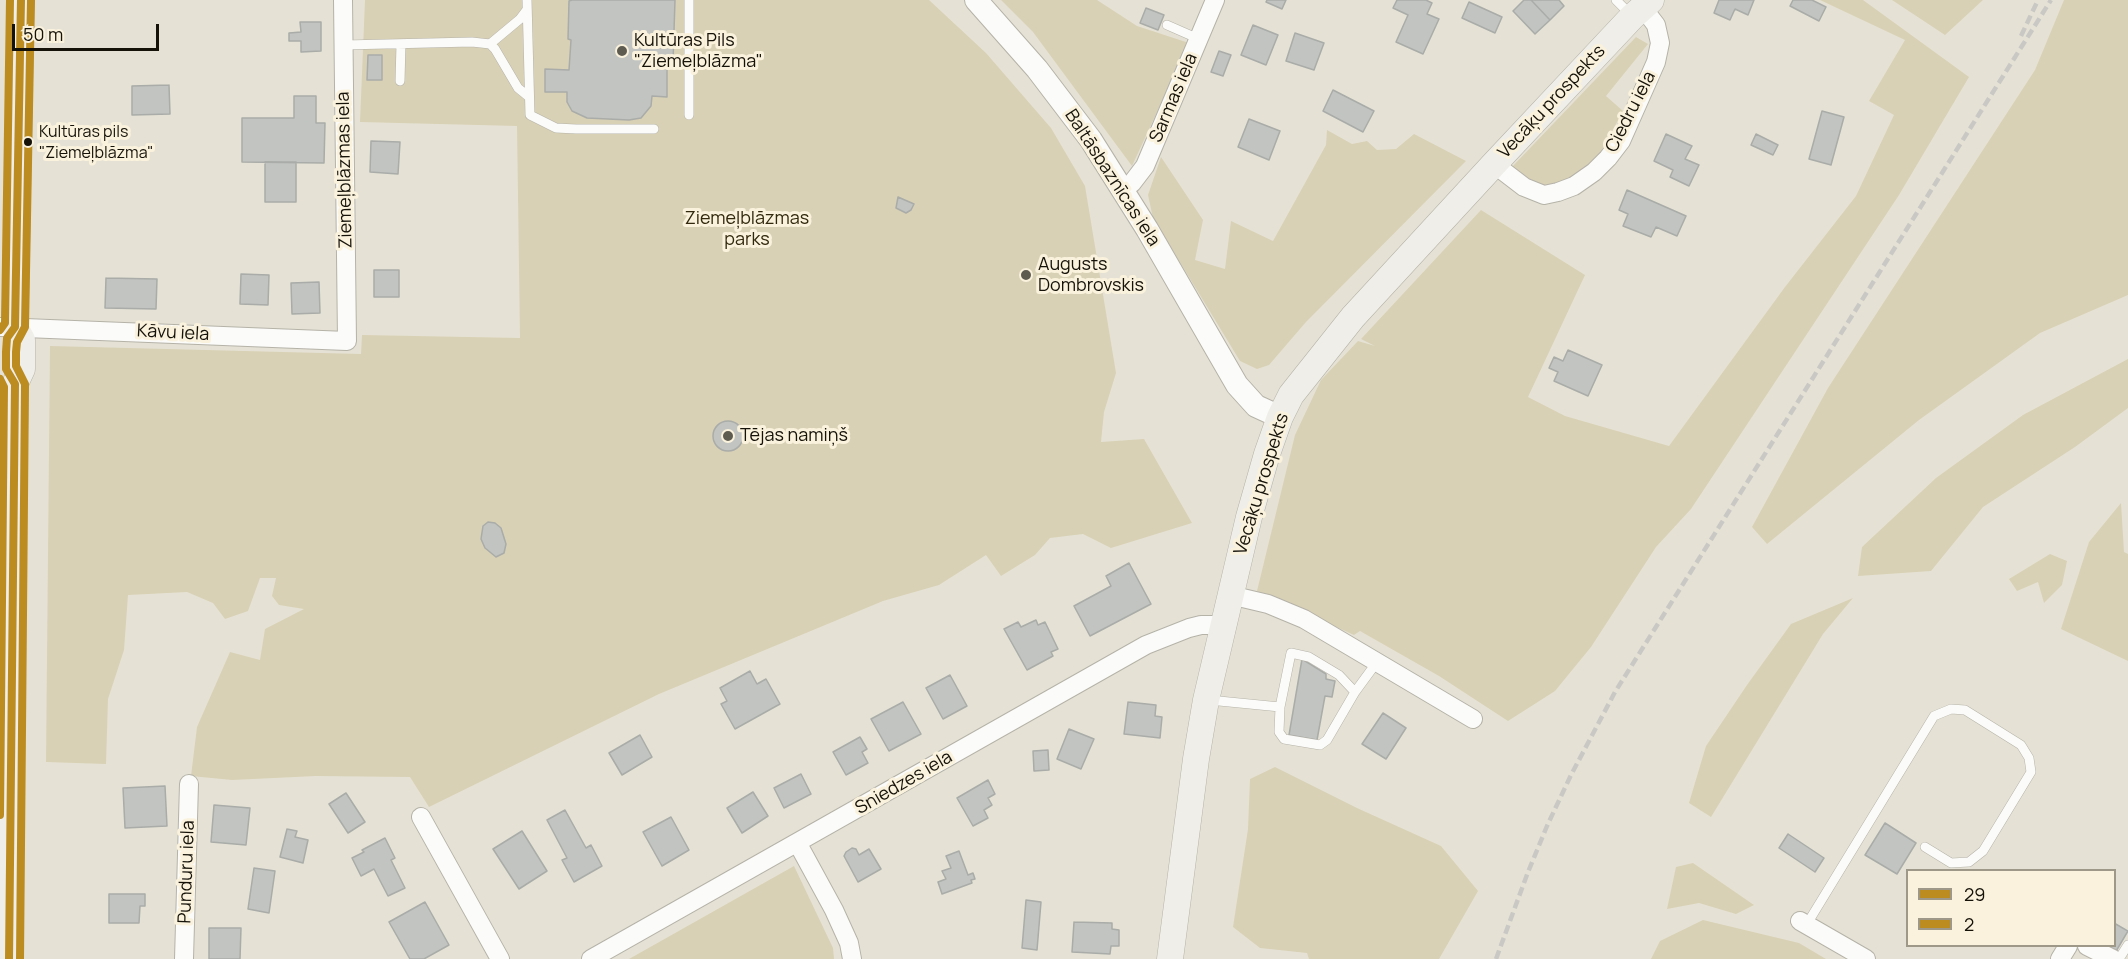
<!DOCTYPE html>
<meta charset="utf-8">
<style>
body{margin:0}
#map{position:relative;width:2128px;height:959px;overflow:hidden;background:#e5e2d5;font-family:Manrope,sans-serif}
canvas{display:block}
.legend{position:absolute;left:1906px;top:869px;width:210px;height:78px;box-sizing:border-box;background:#faf2dc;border:2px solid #9e9888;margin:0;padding:8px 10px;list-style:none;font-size:18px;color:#15120a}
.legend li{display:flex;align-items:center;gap:12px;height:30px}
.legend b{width:30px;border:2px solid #9e9888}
.scale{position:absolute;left:12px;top:24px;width:147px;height:27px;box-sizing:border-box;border:3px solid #15120a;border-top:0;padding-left:8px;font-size:18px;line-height:21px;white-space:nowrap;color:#15120a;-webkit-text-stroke:4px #faf2dc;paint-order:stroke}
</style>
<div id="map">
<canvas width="2128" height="959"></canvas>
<ul class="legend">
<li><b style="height:8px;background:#bc8c20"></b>29</li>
<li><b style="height:8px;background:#bc8c20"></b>2</li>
</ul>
<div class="scale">50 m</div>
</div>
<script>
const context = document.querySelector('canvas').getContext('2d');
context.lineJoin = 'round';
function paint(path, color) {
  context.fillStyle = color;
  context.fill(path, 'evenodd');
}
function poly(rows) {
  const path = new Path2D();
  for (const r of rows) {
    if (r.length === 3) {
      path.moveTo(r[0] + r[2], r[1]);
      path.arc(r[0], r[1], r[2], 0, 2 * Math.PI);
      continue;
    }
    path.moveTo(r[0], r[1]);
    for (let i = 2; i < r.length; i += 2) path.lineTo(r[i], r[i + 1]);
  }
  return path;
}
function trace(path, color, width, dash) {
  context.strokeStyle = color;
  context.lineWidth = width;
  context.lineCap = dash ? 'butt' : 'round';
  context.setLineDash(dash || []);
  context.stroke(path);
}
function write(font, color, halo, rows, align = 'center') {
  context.font = font + ' Manrope,sans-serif';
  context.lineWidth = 6;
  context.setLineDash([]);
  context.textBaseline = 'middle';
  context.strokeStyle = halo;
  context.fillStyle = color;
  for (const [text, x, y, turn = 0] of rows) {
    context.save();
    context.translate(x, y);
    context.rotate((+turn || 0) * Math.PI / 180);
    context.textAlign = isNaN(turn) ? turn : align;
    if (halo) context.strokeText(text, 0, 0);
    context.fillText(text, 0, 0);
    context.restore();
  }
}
paint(poly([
 [365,0,929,0,986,53,1051,128,1085,186,1116,373,1104,412,1101,442,1144,439,1192,523,1111,548,1083,534,1050,538,1035,555,1001,576,986,555,939,585,883,601,659,694,429,807,410,777,316,776,232,780,191,776,197,727,230,652,260,660,265,629,304,609,279,605,272,596,276,578,260,578,248,611,225,619,213,603,187,592,128,595,124,650,108,699,106,764,46,762,50,346,361,354,362,335,520,338,517,126,360,122],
 [1001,0,1097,0,1137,26,1189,43,1132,166,1033,32],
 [1820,0,1863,0,1969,77,1899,195,1691,509,1656,547,1591,647,1555,691,1508,721,1439,676,1360,631,1354,635,1257,591,1295,435,1321,380,1358,341,1375,346,1361,339,1481,210,1585,275,1528,397,1565,416,1669,446,1785,287,1856,196,1894,115,1869,101,1905,40],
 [1892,0,1983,0,1945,35],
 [2064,0,2128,0,2128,295,2040,333,1919,420,1767,544,1752,527,1828,388,2035,70],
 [1636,37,1648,44,1606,96,1623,111,1594,165,1562,182,1534,187,1511,168],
 [1327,130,1352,144,1367,141,1377,150,1396,149,1414,134,1466,161,1306,322,1269,365,1257,369,1240,361,1153,218,1148,195,1161,157,1203,220,1195,260,1225,269,1231,221,1273,241,1326,145],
 [2128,359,2128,408,2075,447,1983,507,1931,571,1858,576,1862,547,1936,478,2023,415],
 [2121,503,2124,552,2128,554,2128,661,2061,629,2089,542],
 [2050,554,2067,561,2062,585,2044,603,2038,582,2017,591,2009,579],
 [1853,598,1823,634,1711,817,1689,803,1706,746,1747,685,1791,624],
 [1275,767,1357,808,1441,846,1478,891,1439,959,1309,959,1307,953,1260,948,1233,927,1248,829,1250,779],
 [1693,863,1754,905,1736,914,1699,903,1667,909,1676,867],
 [794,866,833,948,834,959,629,959],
 [1703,920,1799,943,1826,959,1651,959,1660,941]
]), '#d9d1b5');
const building = poly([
 [572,0,675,0,673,62,667,66,667,97,652,96,651,106,641,118,629,120,587,118,572,111,567,102,567,92,545,92,545,69,569,70,571,40,568,39,569,1,572,0],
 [1267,0,1286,0,1282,9,1266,2,1267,0],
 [1397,0,1426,0,1432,3,1427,14,1439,19,1423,54,1396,42,1408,15,1393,8,1397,0],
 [1524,0,1531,0,1550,20,1535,34,1513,11,1524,0],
 [1531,0,1559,0,1564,6,1550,20,1531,0],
 [1719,0,1754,0,1748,15,1735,9,1730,20,1714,13,1719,0],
 [1793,0,1812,0,1826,7,1819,21,1790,6,1793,0],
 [1469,2,1502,17,1495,33,1462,18,1469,2],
 [1146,8,1164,15,1158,30,1140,23,1146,8],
 [300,22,321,22,321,51,301,52,301,41,289,41,289,33,301,32,300,22],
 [1253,25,1278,35,1266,65,1241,55,1253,25],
 [1295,33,1324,43,1314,70,1286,61,1295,33],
 [1219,51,1231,55,1223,76,1211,72,1219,51],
 [368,55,382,55,382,80,367,80,368,55],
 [169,85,170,114,132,115,132,86,169,85],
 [1333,90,1374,111,1363,132,1323,111,1333,90],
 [294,96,316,96,316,123,325,123,324,163,242,162,242,118,294,118,294,96],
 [1822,111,1844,117,1831,165,1809,159,1822,111],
 [1249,119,1280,131,1269,160,1238,147,1249,119],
 [1666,134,1692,146,1685,159,1699,165,1689,186,1670,177,1673,170,1654,161,1666,134],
 [1756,134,1778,145,1773,155,1751,145,1756,134],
 [371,141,400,142,398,174,370,172,371,141],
 [265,162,296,162,296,202,265,202,265,162],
 [1627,190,1686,216,1677,236,1656,227,1651,237,1623,226,1628,214,1619,210,1627,190],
 [898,197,914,204,911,210,906,213,896,208,898,197],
 [374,270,399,270,399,297,374,297,374,270],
 [241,274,269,275,268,305,240,304,241,274],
 [106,278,157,279,156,309,105,308,106,278],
 [319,282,320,313,292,314,291,283,319,282],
 [1568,350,1602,365,1588,396,1554,381,1558,372,1549,368,1554,357,1563,361,1568,350],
 [728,436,15],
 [488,522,495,523,501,528,506,544,504,553,496,557,485,548,481,539,483,526,488,522],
 [1129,563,1151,604,1090,636,1074,606,1111,586,1106,576,1129,563],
 [1036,620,1038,625,1045,622,1058,649,1051,652,1053,656,1027,670,1004,629,1018,622,1021,627,1036,620],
 [1302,659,1326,674,1326,679,1335,681,1332,697,1325,696,1317,740,1289,735,1302,659],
 [750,671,757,684,766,679,780,704,735,729,721,704,727,701,720,688,750,671],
 [950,675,967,706,943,719,926,688,950,675],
 [903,702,921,734,889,751,871,719,903,702],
 [1128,702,1156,705,1155,716,1162,717,1160,738,1124,734,1128,702],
 [1383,713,1406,728,1386,759,1362,744,1383,713],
 [1069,729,1094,739,1081,769,1057,759,1069,729],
 [640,735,652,757,622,775,609,753,640,735],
 [860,737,867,749,862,752,868,763,846,775,833,752,860,737],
 [1048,750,1049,770,1034,771,1033,751,1048,750],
 [801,774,811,794,784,808,774,788,801,774],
 [988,780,995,794,988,798,992,805,984,810,988,818,973,826,957,798,988,780],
 [165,786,167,826,125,828,123,788,165,786],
 [753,792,768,816,742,833,727,808,753,792],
 [346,793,365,822,348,833,329,804,346,793],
 [214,805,250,808,246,845,211,842,214,805],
 [565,810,586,848,591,845,602,866,574,882,562,860,567,858,547,820,565,810],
 [671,817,689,850,662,866,643,832,671,817],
 [1885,823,1916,843,1897,874,1865,855,1885,823],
 [287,829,297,831,295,837,308,840,303,863,280,857,287,829],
 [522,831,547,871,519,889,493,849,522,831],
 [1788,834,1824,858,1815,872,1779,848,1788,834],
 [385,838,395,858,391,860,405,888,388,896,374,869,361,876,352,858,364,852,362,850,385,838],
 [852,848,856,849,859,855,869,849,881,869,858,882,844,856,846,852,852,848],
 [959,851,968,875,973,873,975,879,971,880,972,883,942,894,938,882,946,879,942,871,951,868,946,856,959,851],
 [254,868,275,871,269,913,248,909,254,868],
 [109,894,145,894,145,906,140,906,139,923,109,923,109,894],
 [1026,900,1041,902,1037,950,1022,948,1026,900],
 [425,902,449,945,424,959,410,959,389,922,425,902],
 [1074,922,1112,923,1112,929,1119,930,1119,946,1111,946,1110,954,1072,952,1074,922],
 [2114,923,2128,931,2115,953,2103,946,2114,946,2114,923],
 [209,928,241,928,240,959,209,959,209,928]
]);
paint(building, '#c1c4c1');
trace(building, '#a9aca8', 1.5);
const service = poly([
 [527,0,530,115,556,128,576,129,654,129],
 [689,0,689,115],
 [1616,0,1631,15],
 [1167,25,1199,39],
 [490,44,520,19,526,11],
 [344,45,472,42,490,44,495,49,518,88,529,97],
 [400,81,401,44],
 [1209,700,1280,707,1279,732,1284,739,1320,745,1327,740,1355,692],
 [1280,707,1291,653,1309,657,1339,675,1355,692,1377,662],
 [1807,924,1934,716,1951,709,1965,710,2021,745,2029,758,2031,772,1983,851,1969,862,1951,863,1925,847],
 [2119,959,2128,945]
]);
const minor = poly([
 [1494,164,1524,187,1544,195,1558,192,1574,186,1594,172,1608,158,1621,141,1656,62,1660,43,1656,25,1643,8],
 [1123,190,1132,183,1145,166,1215,0],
 [0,327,347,341,343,0],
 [1230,595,1268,604,1304,619,1473,719],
 [421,817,500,959],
 [798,844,834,910,849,943,852,959],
 [1800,921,1866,959],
 [2087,946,2113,959],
 [184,959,189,784],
 [591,959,1146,645,1189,628,1201,625,1223,625],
 [2060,959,2068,946]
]);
const tertiary = poly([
 [976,0,1037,69,1091,140,1147,229,1237,385,1256,406,1280,417]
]);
const secondary = poly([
 [9,959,15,384,22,369,22,340,15,327,21,0],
 [1170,959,1196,759,1206,700,1249,517,1267,454,1280,417,1291,395,1353,317,1494,164,1632,17,1651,0]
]);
trace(service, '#b5b2a8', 10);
trace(minor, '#b5b2a8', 20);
trace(tertiary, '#b5b2a8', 24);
trace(secondary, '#b5b2a8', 27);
trace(service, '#fbfbf9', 9);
trace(minor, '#fbfbf9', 18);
trace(tertiary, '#fbfbf9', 22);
trace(secondary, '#efeee9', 26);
trace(poly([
 [2021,36,2038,0],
 [1496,959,1528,872,1547,826,1571,775,1615,692,2051,0]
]), '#c9c8c5', 4.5, [9, 4.5]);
trace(poly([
 [9,959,15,384,6,369,6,352,7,338,15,327,21,0]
]), '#bc8c20', 8);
trace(poly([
 [20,959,25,384,16,366,16,352,17,342,25,327,31,0]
]), '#bc8c20', 8);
trace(poly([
 [0,330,5,323,10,0],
 [0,379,4,387,0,815]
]), '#bc8c20', 8);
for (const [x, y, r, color] of [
 [622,51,6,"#5e5b51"],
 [28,142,5,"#15120a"],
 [1026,275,6,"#5e5b51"],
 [728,436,6,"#5e5b51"]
]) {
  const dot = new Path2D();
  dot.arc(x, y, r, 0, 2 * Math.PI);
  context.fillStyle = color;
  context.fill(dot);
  trace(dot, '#faf2dc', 2);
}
write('16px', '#15120a', '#faf2dc', [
 ["Kultūras pils",39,133],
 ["\"Ziemeļblāzma\"",39,154]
], 'left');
write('18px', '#15120a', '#faf2dc', [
 ["Kultūras Pils",634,41],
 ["\"Ziemeļblāzma\"",634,62],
 ["Augusts",1038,265],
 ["Dombrovskis",1038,286],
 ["Tējas namiņš",740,436]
], 'left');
write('18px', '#15120a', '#faf2dc', [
 ["Sarmas iela",1174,98,-67],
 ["Vecāķu prospekts",1552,102,-47],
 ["Ciedru iela",1631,112,-63],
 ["Ziemeļblāzmas iela",345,170,-91],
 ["Baltāsbaznīcas iela",1112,178,57],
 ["Kāvu iela",173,333,3],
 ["Vecāķu prospekts",1262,484,-73],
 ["Sniedzes iela",904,783,-30],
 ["Punduru iela",187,872,-88]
]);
write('18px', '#31280d', '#faf2dc', [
 ["Ziemeļblāzmas",747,219],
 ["parks",747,240]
]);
</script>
